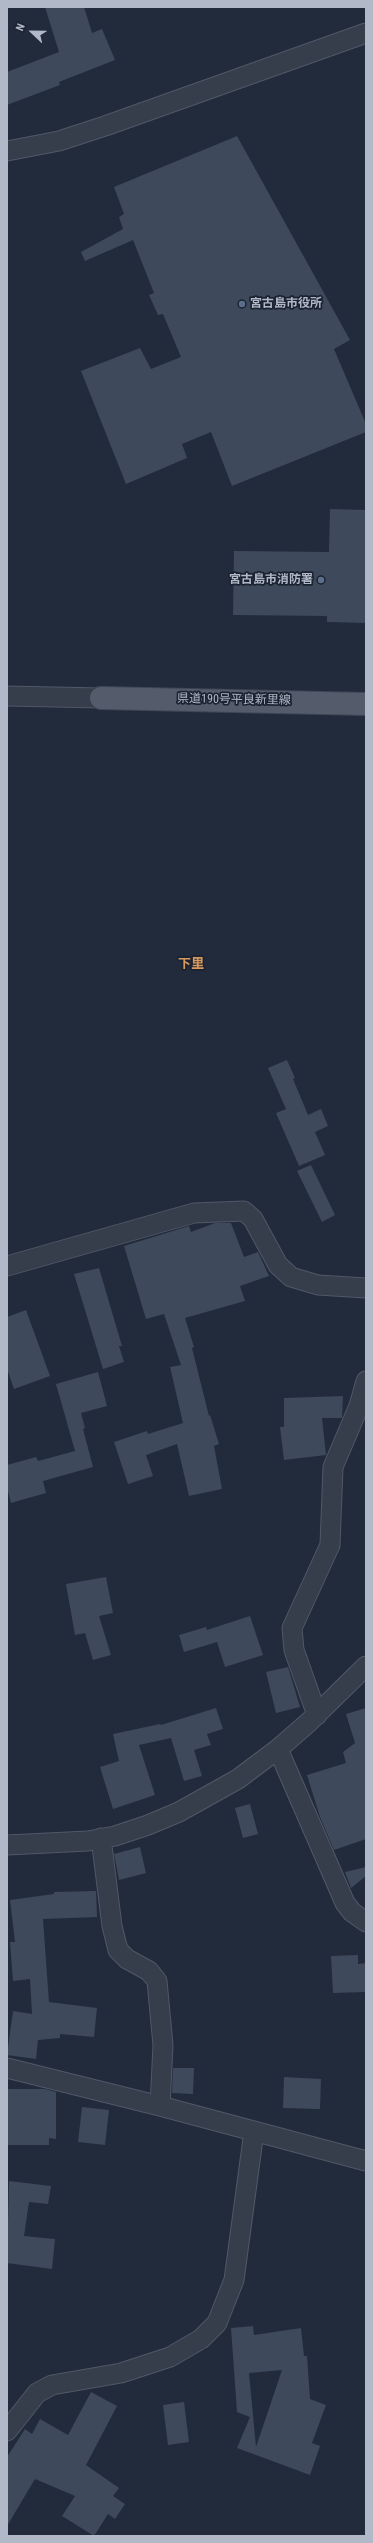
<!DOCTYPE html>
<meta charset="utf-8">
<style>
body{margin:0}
#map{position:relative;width:373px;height:2543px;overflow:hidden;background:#222b3c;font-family:"Roboto Condensed",sans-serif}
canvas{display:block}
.frame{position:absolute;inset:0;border:8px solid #b1b8c8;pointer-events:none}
.north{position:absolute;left:12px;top:12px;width:40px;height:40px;-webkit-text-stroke:3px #1b2331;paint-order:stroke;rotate:292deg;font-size:11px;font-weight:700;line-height:16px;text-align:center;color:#b1b8c8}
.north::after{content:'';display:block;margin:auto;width:14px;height:18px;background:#b1b8c8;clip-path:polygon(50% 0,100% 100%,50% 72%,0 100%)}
</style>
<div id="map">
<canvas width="373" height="2543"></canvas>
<div class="frame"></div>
<div class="north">N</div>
</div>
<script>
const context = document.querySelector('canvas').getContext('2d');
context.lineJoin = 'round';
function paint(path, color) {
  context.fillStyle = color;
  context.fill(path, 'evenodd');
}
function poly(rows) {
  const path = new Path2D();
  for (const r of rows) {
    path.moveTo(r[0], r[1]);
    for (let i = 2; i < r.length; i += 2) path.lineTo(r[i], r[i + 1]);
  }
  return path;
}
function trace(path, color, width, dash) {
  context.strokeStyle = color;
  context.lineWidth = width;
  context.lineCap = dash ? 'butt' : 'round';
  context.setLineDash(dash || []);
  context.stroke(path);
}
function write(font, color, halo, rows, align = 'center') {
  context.font = font + ' "Roboto Condensed","Noto Sans JP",sans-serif';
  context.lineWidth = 3.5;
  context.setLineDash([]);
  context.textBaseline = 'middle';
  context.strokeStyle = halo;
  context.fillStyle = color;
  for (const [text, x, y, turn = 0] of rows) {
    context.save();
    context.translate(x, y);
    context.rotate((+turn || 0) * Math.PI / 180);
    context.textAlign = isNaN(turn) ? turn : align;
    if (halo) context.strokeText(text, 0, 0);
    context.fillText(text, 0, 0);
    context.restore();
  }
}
paint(poly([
 [45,7,84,7,92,33,102,29,115,60,59,82,60,85,7,105,7,72,59,52],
 [237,136,350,340,334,349,366,424,366,432,232,486,211,432,182,444,187,458,126,484,81,371,140,348,151,369,181,357,163,314,158,315,149,295,154,293,133,240,85,261,81,252,123,229,119,217,124,214,114,187],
 [330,509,366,510,366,623,327,622,327,616,233,615,234,551,329,552],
 [287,1060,295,1078,293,1079,308,1115,321,1109,328,1126,315,1132,325,1155,299,1166,276,1113,286,1109,268,1068],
 [311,1165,335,1215,322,1222,297,1171],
 [215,1223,231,1223,244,1257,258,1252,269,1276,240,1286,245,1301,185,1318,194,1347,192,1348,209,1416,210,1415,219,1444,214,1446,222,1489,189,1496,177,1444,146,1455,153,1476,128,1484,114,1442,147,1431,148,1434,183,1423,170,1367,181,1365,164,1314,146,1319,124,1246,189,1226,191,1232],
 [99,1268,122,1346,119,1346,124,1362,103,1369,74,1274],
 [26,1310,50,1376,14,1389,7,1369,7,1317],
 [98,1372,107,1406,81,1413,85,1428,83,1429,93,1467,43,1481,46,1493,11,1503,7,1487,7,1465,36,1457,38,1461,75,1451,56,1384],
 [343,1396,342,1418,322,1418,326,1455,284,1460,280,1427,284,1427,284,1398],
 [106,1577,113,1613,99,1616,111,1655,93,1660,85,1633,75,1635,66,1584],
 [250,1616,263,1655,225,1667,217,1642,184,1652,179,1635,206,1627,207,1630],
 [288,1667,300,1707,276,1713,266,1672],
 [216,1708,223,1729,207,1734,211,1745,194,1750,202,1776,184,1781,171,1738,139,1745,155,1795,113,1809,100,1767,119,1761,113,1734,160,1724,161,1725],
 [366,1708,366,1839,334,1850,320,1817,307,1775,346,1763,343,1752,355,1743,346,1714],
 [250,1804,258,1834,243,1838,235,1808],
 [140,1847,146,1873,119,1880,114,1854],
 [366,1867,366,1876,351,1888,345,1872],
 [96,1891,97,1917,43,1919,49,2002,97,2008,94,2037,60,2034,60,2038,38,2040,36,2059,7,2055,13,2011,32,2014,30,1979,13,1981,10,1942,15,1942,10,1900,54,1894,54,1892],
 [358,1955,358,1964,366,1963,366,1992,333,1993,331,1956],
 [173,2068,194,2068,193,2094,172,2093],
 [284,2077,321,2079,320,2109,283,2108],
 [7,2089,45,2089,56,2092,56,2139,49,2138,49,2145,7,2145],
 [82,2107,109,2110,105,2145,78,2142],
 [9,2181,51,2186,48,2204,29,2202,24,2236,55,2239,52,2269,7,2263],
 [253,2326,254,2335,301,2328,304,2356,307,2356,310,2399,326,2405,312,2443,320,2446,310,2475,237,2448,250,2417,237,2412,231,2328],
 [282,2370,256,2447,249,2373],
 [91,2392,117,2406,86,2465,119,2488,113,2496,125,2504,115,2519,108,2514,94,2536,62,2516,75,2496,35,2479,7,2526,7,2457,25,2429,32,2434,40,2419,68,2435],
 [184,2402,189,2442,168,2445,163,2405]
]), '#3e495b');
const minor = poly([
 [7,151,59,141,105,126,366,33],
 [7,696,101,698],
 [7,1266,194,1213,244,1211,253,1219,278,1265,291,1277,318,1285,366,1288],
 [317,1715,294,1650,292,1628,330,1545,333,1467,359,1406,366,1381],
 [278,1749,345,1903,352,1912,366,1922],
 [101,1838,112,1926,118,1950,127,1959,149,1971,157,1981,163,2045,160,2106],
 [7,1845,88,1841,115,1836,148,1825,179,1812,238,1779,278,1749,309,1722,366,1666],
 [7,2068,160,2106,366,2161],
 [7,2431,37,2393,52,2385,121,2373,170,2357,201,2339,217,2323,234,2280,254,2131]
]);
const major = poly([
 [101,698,366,704]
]);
trace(minor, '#515867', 21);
trace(major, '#3f4755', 24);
trace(minor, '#363e4c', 19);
trace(major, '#545c6c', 22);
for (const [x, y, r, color] of [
 [242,304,4,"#5c6f8a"],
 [321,580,4,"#5c6f8a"]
]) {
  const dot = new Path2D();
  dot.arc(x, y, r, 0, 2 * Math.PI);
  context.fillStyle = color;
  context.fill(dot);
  trace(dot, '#1b2331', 1.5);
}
write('bold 12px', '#b1b8c8', '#1b2331', [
 ["宮古島市役所",250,304],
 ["宮古島市消防署",313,580,"right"]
], 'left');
write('12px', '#b1b8c8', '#1b2331', [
 ["県道190号平良新里線",234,700,1]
]);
write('bold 13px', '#d7995d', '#1b2331', [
 ["下里",191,965]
]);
</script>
